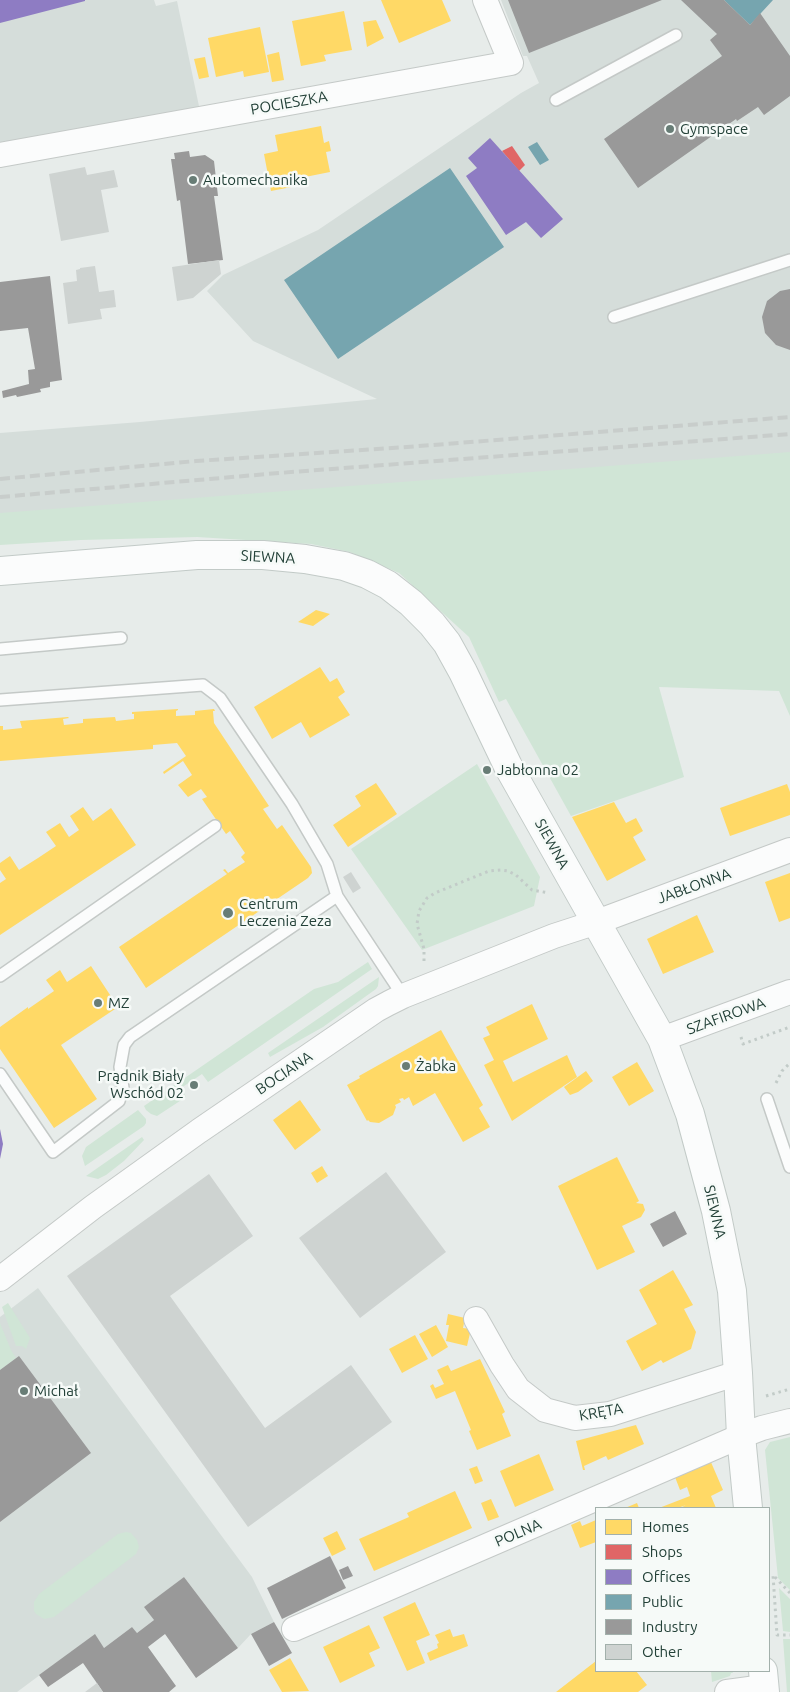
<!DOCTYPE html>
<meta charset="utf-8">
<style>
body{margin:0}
#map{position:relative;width:790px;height:1692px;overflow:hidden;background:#e7ecea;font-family:Ubuntu,sans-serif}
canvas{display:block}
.legend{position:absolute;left:595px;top:1507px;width:175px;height:165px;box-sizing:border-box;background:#f6faf8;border:1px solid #a2b0ab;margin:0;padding:6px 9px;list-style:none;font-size:15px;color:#234138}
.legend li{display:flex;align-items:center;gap:10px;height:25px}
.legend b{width:25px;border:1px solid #a2b0ab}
</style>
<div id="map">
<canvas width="790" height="1692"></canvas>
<ul class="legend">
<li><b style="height:14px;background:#ffd966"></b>Homes</li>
<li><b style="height:14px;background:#e06666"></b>Shops</li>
<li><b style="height:14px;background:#8e7cc3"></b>Offices</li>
<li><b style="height:14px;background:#76a5af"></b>Public</li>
<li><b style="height:14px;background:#999"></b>Industry</li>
<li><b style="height:14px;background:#ced3d1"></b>Other</li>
</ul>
</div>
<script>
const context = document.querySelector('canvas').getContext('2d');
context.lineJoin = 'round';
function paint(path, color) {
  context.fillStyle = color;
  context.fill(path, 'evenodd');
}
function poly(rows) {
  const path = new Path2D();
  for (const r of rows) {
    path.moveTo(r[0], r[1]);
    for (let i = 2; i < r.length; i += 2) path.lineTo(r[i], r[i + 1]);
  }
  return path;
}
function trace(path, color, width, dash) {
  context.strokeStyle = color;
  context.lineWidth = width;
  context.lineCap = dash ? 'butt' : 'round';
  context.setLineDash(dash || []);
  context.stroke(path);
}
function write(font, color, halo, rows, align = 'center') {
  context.font = font + ' Ubuntu,sans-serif';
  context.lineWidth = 5;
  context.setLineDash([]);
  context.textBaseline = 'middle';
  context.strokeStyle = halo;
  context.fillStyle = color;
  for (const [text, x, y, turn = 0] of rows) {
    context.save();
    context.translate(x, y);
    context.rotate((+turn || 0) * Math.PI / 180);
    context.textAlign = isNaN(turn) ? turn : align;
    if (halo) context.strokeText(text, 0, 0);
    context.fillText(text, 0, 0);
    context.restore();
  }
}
paint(poly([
 [0,0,154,0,156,6,177,1,200,111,57,135,0,142],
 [501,0,790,0,790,471,0,538,0,433,140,422,377,399,253,341,207,291,223,275,318,230,521,93,539,83,527,56,523,56],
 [38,1288,252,1577,274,1622,251,1634,238,1648,184,1577,145,1607,154,1620,137,1633,132,1627,104,1648,94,1635,17,1692,0,1692,0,1317]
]), '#d5ddda');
paint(poly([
 [790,452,790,716,779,691,659,687,684,777,571,816,506,699,499,702,469,637,399,573,350,552,311,544,197,537,81,540,0,545,0,513],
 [477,764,540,877,534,906,422,950,351,849],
 [368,962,372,969,262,1045,208,1082,202,1074,181,1088,186,1097,157,1116,151,1114,146,1110,144,1106,314,989,338,982],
 [379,977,378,986,376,989,323,1027,270,1057,268,1053],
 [138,1110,146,1119,146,1123,144,1126,85,1166,82,1156,86,1147],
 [142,1137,144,1140,124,1161,106,1175,98,1179,86,1176],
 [8,1303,30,1338,26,1349,22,1346,16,1346,2,1307],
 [0,1323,11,1350,16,1358,0,1370],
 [790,1437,790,1590,778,1578,765,1450,770,1442],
 [126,1532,131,1533,137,1540,139,1547,136,1554,54,1617,44,1619,36,1614,34,1611,34,1602,39,1594,118,1534],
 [779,1588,790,1599,790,1632,783,1631],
 [783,1639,790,1639,790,1692,787,1692],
 [711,1671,732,1671,733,1673,731,1673,730,1676,712,1682]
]), '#d0e5d6');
paint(poly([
 [381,0,442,0,451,21,399,43],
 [344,11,352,50,324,55,326,61,301,66,292,21],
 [376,20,384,38,367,47,363,22],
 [260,27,269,72,244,77,243,71,216,77,208,38],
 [279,52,284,80,272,82,267,55],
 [205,57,209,77,199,79,194,59],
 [321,126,324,143,329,141,331,151,326,152,330,172,305,177,307,184,271,191,264,154,278,151,275,135],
 [316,610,330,614,313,626,298,622],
 [320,667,330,682,337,678,345,692,338,697,350,715,310,738,301,722,272,739,254,707],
 [178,709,178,710,176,711,176,716,195,715,195,711,214,709,215,711,213,711,214,723,269,806,263,809,277,829,282,825,311,867,312,873,308,878,146,988,119,947,227,874,223,870,225,869,228,873,245,862,241,857,245,853,230,831,226,834,202,799,207,797,201,789,188,797,178,785,192,775,183,761,164,774,163,772,186,756,177,743,153,745,153,749,0,761,0,726,3,726,3,730,22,728,20,721,68,717,69,718,63,719,64,725,83,723,83,719,115,717,116,721,134,719,134,714,132,714,132,712],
 [376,783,397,814,348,847,333,825,361,806,355,796],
 [787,784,790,792,790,815,730,836,720,808],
 [614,802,626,823,636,818,643,831,633,837,646,860,607,881,572,817],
 [83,807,93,821,111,808,136,845,0,935,0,883,6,879,0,870,0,863,10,856,19,870,38,858,56,846,46,832,60,823,69,837,79,830,70,816],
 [790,873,790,918,779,922,765,882],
 [697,915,714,952,663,974,647,939],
 [91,966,118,1007,61,1045,97,1099,54,1128,0,1049,0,1027,28,1007,28,1009,54,991,46,980,60,970,67,982],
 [532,1004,548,1039,503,1061,513,1082,567,1055,577,1077,512,1121,484,1065,494,1060,483,1038,490,1035,486,1027],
 [441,1030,483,1105,479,1108,490,1127,463,1142,435,1093,413,1106,409,1097,404,1100,403,1098,399,1099,401,1102,395,1105,396,1107,393,1115,379,1123,370,1122,368,1120,367,1121,347,1085,360,1078,359,1076],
 [637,1062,654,1091,629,1106,612,1077],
 [586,1071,593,1081,578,1092,570,1095,564,1087],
 [300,1100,321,1130,295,1150,273,1120],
 [617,1157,639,1201,636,1203,643,1204,645,1210,641,1217,622,1226,635,1252,597,1270,558,1186],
 [322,1166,328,1176,317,1183,311,1173],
 [673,1270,693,1305,684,1309,696,1332,691,1349,663,1363,661,1360,642,1371,626,1341,657,1324,639,1290],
 [448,1314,465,1318,463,1328,471,1329,467,1346,446,1341,449,1325,446,1325],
 [436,1325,448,1347,432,1357,419,1334],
 [415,1335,428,1359,402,1373,389,1349],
 [480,1359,505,1412,502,1414,511,1436,477,1450,469,1431,471,1430,455,1391,436,1399,430,1386,433,1384,435,1388,444,1384,437,1370,448,1365,451,1371],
 [636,1425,644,1444,608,1460,606,1456,584,1466,585,1470,583,1470,576,1441],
 [707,1453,723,1490,711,1496,716,1508,680,1508,686,1505,678,1508,659,1508,690,1496,687,1487,680,1490,675,1477],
 [539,1454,554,1490,515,1507,500,1471],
 [477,1466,483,1481,475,1484,469,1469],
 [455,1491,472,1528,374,1571,359,1539,409,1517,407,1513],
 [491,1499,499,1517,488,1521,481,1503],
 [637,1503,639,1508,625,1508],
 [596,1520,596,1542,580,1548,571,1525,580,1521,582,1526],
 [337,1531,346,1549,332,1556,323,1538],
 [415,1602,430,1635,416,1641,425,1663,407,1671,383,1617],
 [369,1625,380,1648,369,1653,375,1666,340,1683,323,1647],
 [450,1629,453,1637,464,1634,468,1646,430,1661,427,1653,438,1648,437,1644,439,1643,435,1635],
 [290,1658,309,1691,282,1692,269,1670],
 [596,1661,596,1671,636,1671,647,1685,638,1692,556,1692]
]), '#ffd966');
paint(poly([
 [512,146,525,165,519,171,502,151]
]), '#e06666');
paint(poly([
 [0,0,85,0,85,1,0,23],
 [490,138,563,219,541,238,526,222,506,235,466,176,477,168,468,158],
 [0,1129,3,1144,0,1159]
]), '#8e7cc3');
paint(poly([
 [724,0,773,0,750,25],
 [537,142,549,160,540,165,528,147],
 [450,168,504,247,338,359,284,280]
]), '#76a5af');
paint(poly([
 [508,0,662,0,529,53],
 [681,0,724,0,750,25,760,13,790,56,790,96,764,115,758,107,737,121,736,119,638,188,604,139,722,56,710,40,717,34],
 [189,151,190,157,205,155,214,161,218,196,214,196,223,260,188,264,180,200,177,201,171,159,175,159,174,153],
 [50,276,62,380,50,382,50,387,40,389,41,392,17,397,16,395,3,398,2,391,29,384,28,370,35,369,28,328,0,331,0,282],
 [790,289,790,350,776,345,765,333,762,317,767,301,780,291],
 [675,1211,687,1234,663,1247,650,1224],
 [19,1356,91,1453,0,1522,0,1370],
 [330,1556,346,1588,282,1619,267,1588],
 [348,1566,353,1576,343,1580,339,1570],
 [184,1577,238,1648,196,1678,165,1634,148,1647,176,1686,169,1692,103,1692,83,1663,48,1687,39,1675,95,1634,104,1648,132,1627,137,1633,154,1620,144,1607],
 [274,1622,292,1653,269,1666,251,1634]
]), '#999');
paint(poly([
 [85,167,87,175,114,170,118,187,101,190,109,232,61,241,49,174],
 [219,260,221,274,193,298,177,301,172,267],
 [95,266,99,292,114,290,116,307,100,309,102,319,68,324,63,283,77,281,76,270,80,269,80,268],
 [351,872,361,888,353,893,343,877],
 [386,1172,446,1252,360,1318,299,1238],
 [209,1174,253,1236,170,1296,265,1428,351,1365,392,1422,248,1527,67,1276],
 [97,1683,103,1692,85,1692]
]), '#ced3d1');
const lane = poly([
 [556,100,676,35],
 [614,317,790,260],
 [0,649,121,638],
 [0,700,203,685,220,698,292,804,327,864,337,896,403,996],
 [0,976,215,826],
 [0,1074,53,1152,119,1101,123,1088,120,1067,124,1045,130,1037,337,896],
 [767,1099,790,1167]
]);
const street = poly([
 [0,155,511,63,485,0],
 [662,1039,790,992],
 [0,1279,93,1207,199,1131,376,1010,389,1003,403,996,554,936,597,922,790,850],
 [476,1319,502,1365,518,1389,545,1410,575,1418,610,1414,738,1373],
 [294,1629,741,1436,762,1428,790,1421],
 [727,1692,764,1687]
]);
const secondary = poly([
 [0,571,197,555,263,555,305,559,344,566,367,574,388,585,411,603,432,624,447,643,463,672,508,766,662,1039,690,1114,716,1211,732,1291,738,1373,741,1436,748,1508],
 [763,1671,765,1692]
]);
trace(lane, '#c4c9c7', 14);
trace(street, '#c4c9c7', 26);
trace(secondary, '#c2cac7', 30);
trace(poly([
 [424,961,424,949,417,924,419,911,427,898,435,893,489,871,501,870,508,871,516,875,532,890,549,893],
 [741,1037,743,1044,790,1027],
 [776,1083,782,1071,790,1063],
 [766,1396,790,1389],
 [790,1593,773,1575,777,1635,790,1635]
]), '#c2cbc8', 3, [2.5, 4]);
trace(lane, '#fbfcfc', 11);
trace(street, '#fbfcfc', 24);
trace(secondary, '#fbfcfc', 28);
trace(poly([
 [0,479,196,461,407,447,790,417],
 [0,497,279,473,790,434]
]), '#c8cdcb', 4, [10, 5]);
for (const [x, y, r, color] of [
 [670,129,5,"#687d76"],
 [193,180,5,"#687d76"],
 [487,770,5,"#687d76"],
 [228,913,6,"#687d76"],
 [98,1003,5,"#687d76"],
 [406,1066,5,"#687d76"],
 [194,1085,5,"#687d76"],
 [24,1391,5,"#687d76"]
]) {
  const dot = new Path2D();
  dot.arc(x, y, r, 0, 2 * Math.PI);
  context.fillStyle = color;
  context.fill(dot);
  trace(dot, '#f6faf8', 2);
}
write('15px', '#234138', '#f6faf8', [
 ["POCIESZKA",289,103,-10],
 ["SIEWNA",268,557,3],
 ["SIEWNA",552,844,61],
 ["JABŁONNA",694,886,-20],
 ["SZAFIROWA",726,1016,-20],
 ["BOCIANA",284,1073,-34],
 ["SIEWNA",715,1212,77],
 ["KRĘTA",601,1412,-10],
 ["POLNA",518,1533,-23]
]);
write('15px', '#234138', '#f6faf8', [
 ["Gymspace",680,129],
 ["Automechanika",203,180],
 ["Jabłonna 02",497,770],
 ["Centrum",239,904],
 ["Leczenia Zeza",239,921],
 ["MZ",108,1003],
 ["Żabka",416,1066],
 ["Prądnik Biały",184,1076,"right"],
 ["Wschód 02",184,1093,"right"],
 ["Michał",34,1391]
], 'left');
</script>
